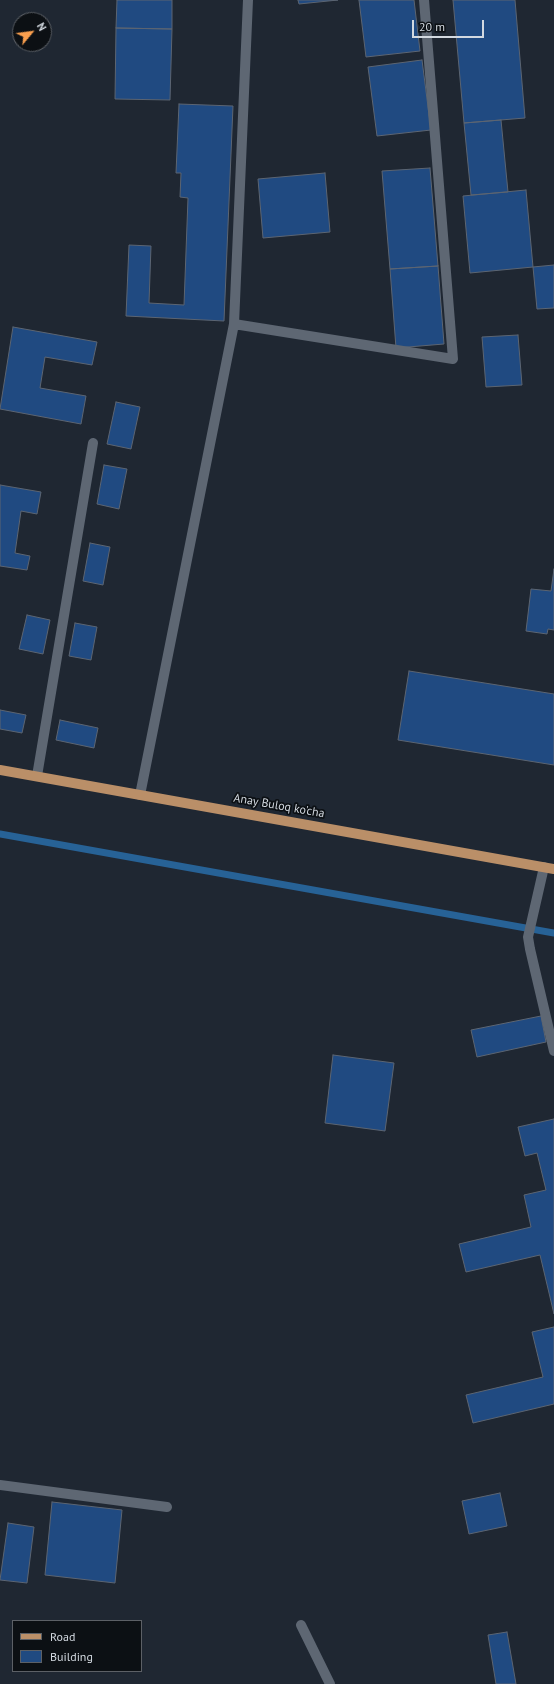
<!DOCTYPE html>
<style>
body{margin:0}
#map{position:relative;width:554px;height:1684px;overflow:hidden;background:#1f2732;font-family:"PT Sans",sans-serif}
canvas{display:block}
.legend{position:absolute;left:12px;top:1620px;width:130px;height:52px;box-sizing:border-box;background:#0c1014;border:1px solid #5c6066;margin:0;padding:5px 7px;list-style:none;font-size:12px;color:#d3d9e0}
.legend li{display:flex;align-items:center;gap:8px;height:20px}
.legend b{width:20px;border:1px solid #5c6066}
.north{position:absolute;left:12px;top:12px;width:40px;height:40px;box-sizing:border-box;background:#0c1014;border:1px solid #5c6066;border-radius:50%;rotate:61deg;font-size:11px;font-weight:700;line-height:16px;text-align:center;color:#d3d9e0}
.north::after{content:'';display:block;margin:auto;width:14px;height:18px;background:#fa9f4e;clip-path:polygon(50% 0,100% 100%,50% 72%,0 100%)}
.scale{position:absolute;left:412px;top:20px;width:72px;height:18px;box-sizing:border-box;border:2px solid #d3d9e0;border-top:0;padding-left:5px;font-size:12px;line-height:14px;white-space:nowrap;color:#d3d9e0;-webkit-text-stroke:3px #0c1014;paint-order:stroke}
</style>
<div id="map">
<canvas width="554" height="1684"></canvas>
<ul class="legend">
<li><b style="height:5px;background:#ba8f68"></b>Road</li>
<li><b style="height:11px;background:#204a81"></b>Building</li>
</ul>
<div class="north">N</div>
<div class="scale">20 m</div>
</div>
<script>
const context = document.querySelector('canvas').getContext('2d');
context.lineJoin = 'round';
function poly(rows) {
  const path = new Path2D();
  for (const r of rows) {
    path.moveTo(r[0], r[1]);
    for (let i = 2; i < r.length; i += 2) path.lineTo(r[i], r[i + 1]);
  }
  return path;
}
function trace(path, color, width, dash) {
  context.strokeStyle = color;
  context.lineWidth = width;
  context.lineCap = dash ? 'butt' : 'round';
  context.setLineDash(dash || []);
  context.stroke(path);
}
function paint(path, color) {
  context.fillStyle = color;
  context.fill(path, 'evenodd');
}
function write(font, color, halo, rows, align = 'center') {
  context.font = font + ' "PT Sans",sans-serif';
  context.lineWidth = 3.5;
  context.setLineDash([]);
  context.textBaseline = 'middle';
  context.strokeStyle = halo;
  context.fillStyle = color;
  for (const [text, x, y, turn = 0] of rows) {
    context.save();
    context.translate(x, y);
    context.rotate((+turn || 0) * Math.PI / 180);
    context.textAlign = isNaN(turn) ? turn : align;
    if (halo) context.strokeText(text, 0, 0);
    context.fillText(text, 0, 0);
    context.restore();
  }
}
trace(poly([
 [0,834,554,933]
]), '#276296', 7);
const building = poly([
 [117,0,172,0,172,29,116,28,117,0],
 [298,0,338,0,299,4,298,0],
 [359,0,414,0,420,51,366,57,359,0],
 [453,0,515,0,525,118,464,123,453,0],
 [116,28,172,29,170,100,115,99,116,28],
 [422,60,431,130,377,136,368,67,422,60],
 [179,104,233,106,224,321,126,316,129,245,151,246,149,303,184,305,188,198,180,197,181,173,176,173,179,104],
 [501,120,508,192,471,195,464,123,501,120],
 [430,168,438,266,390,269,382,171,430,168],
 [325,173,330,232,263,238,258,179,325,173],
 [526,190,533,267,470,273,463,196,526,190],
 [554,265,554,308,537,309,533,267,554,265],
 [438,266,444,344,396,348,390,269,438,266],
 [13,327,97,342,92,365,45,357,40,388,86,396,81,424,0,409,13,327],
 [518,335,522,385,486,387,482,337,518,335],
 [116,402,140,407,131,449,107,444,116,402],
 [104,465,127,469,119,509,97,504,104,465],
 [0,485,41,492,37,514,21,511,15,553,30,556,27,570,0,566,0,485],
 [90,543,110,547,103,585,83,581,90,543],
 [554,569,554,630,548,629,547,634,526,631,531,589,551,591,554,569],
 [27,615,50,620,43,654,19,649,27,615],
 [75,623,97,627,91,660,69,656,75,623],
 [409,671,554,694,554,765,398,740,409,671],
 [0,710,26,715,22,733,0,729,0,710],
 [60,720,98,728,94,748,56,740,60,720],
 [541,1016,546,1042,477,1057,471,1030,541,1016],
 [333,1055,394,1063,385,1131,325,1123,333,1055],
 [554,1119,554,1314,540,1255,466,1272,459,1244,531,1227,524,1195,546,1190,537,1153,525,1156,518,1127,554,1119],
 [554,1327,554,1404,473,1423,466,1395,543,1377,532,1332,554,1327],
 [500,1493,507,1526,469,1534,462,1501,500,1493],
 [52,1502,122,1510,115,1583,45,1575,52,1502],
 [8,1523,34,1527,27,1583,0,1580,8,1523],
 [507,1632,516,1684,496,1684,488,1635,507,1632]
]);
paint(building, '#204a81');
trace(building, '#5c6572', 1);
trace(poly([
 [234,324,453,359,424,0],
 [37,776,93,443],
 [140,795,234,324,248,0],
 [544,867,528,937,530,949,554,1051],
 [0,1485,167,1507],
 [301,1625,330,1684]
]), '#5e6773', 10);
trace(poly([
 [0,770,554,869]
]), '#ba8f68', 10);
write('12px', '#d3d9e0', '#0c1014', [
 ["Anay Buloq ko'cha",279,806,10]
]);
</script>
